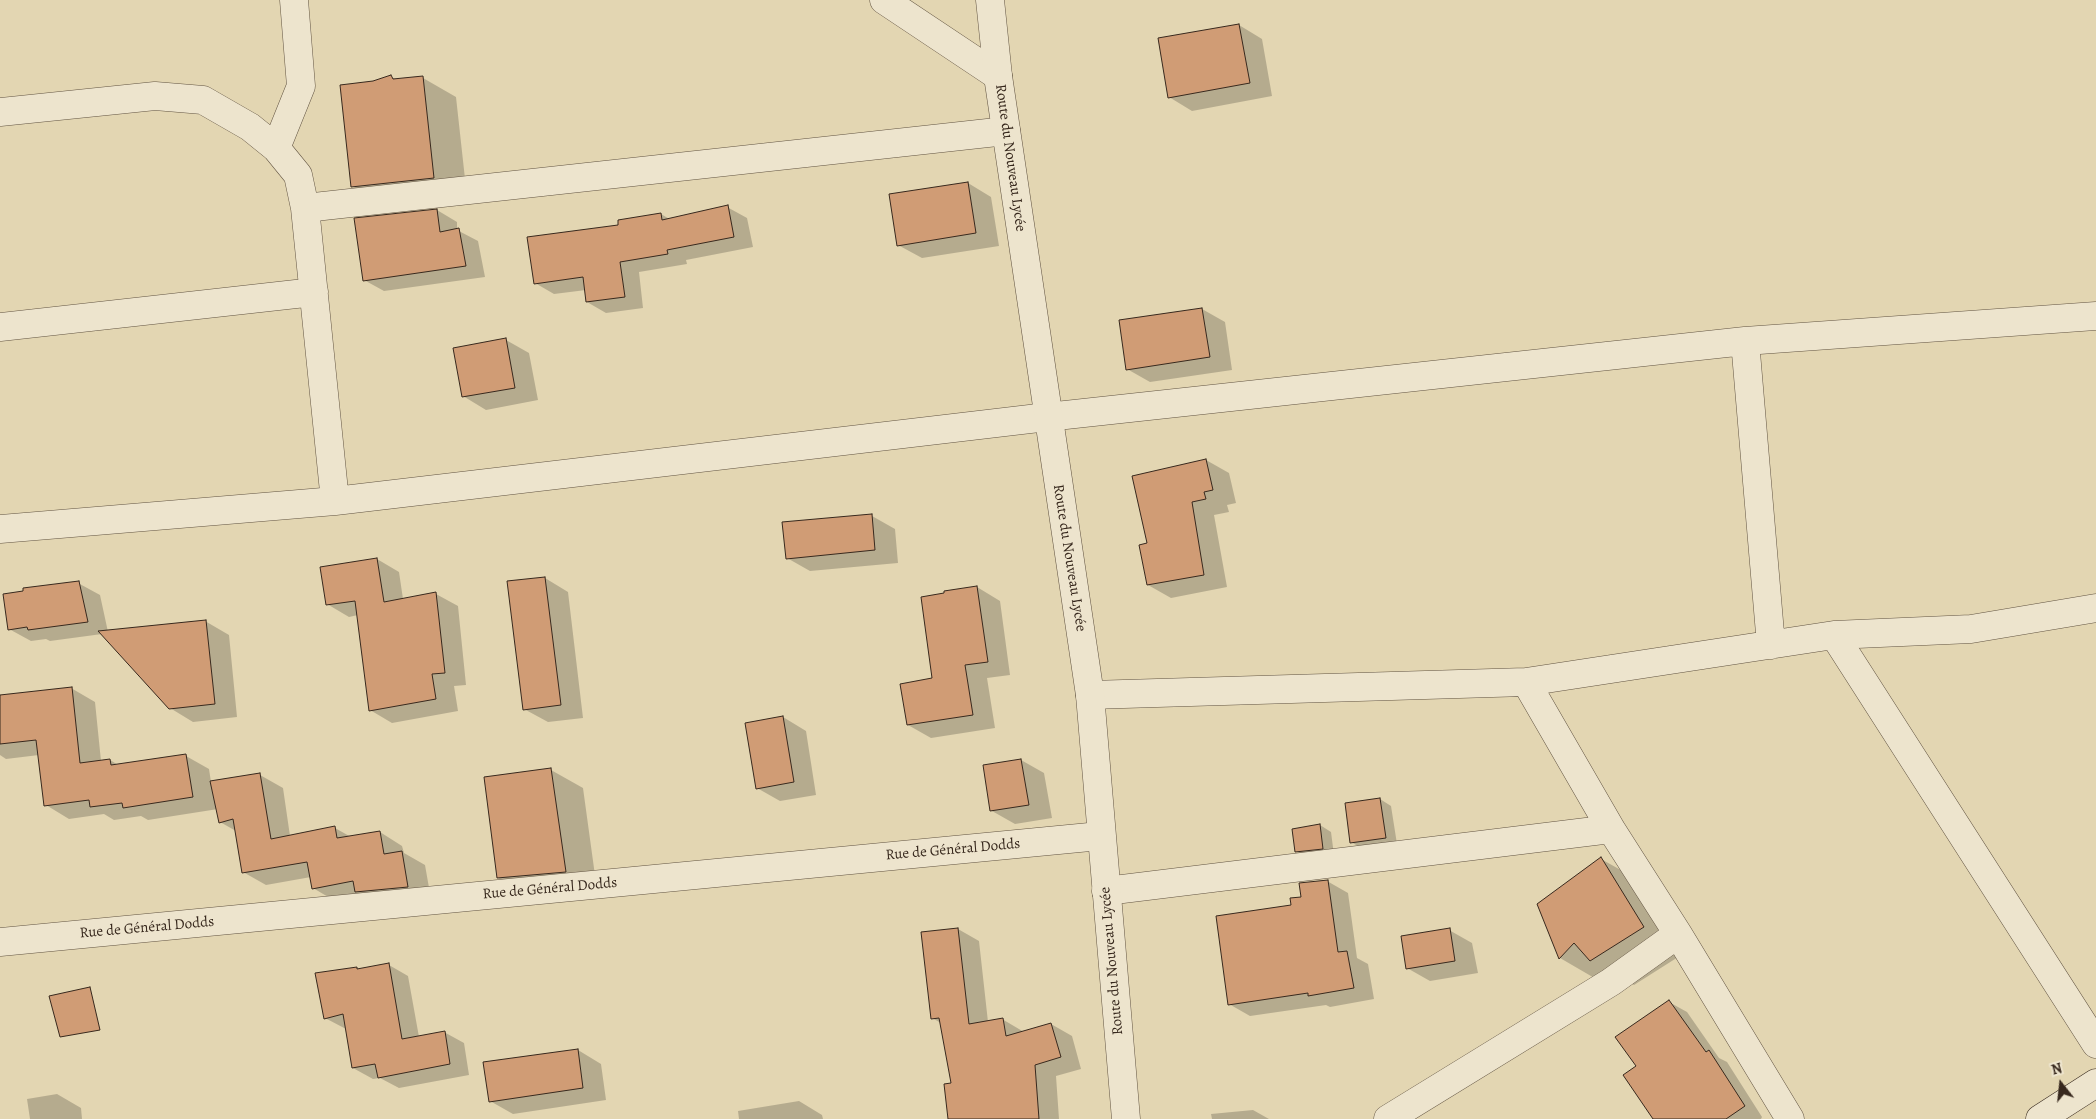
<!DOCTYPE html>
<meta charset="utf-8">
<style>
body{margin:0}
#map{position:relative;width:2096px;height:1119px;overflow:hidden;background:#e3d6b2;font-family:Alegreya,serif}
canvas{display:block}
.north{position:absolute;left:2036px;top:1059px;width:50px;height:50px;-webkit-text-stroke:4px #ede4cd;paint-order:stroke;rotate:344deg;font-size:14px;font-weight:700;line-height:20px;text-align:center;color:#37281d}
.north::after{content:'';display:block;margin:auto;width:18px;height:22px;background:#37281d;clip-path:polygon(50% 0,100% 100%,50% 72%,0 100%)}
</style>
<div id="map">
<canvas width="2096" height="1119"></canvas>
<div class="north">N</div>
</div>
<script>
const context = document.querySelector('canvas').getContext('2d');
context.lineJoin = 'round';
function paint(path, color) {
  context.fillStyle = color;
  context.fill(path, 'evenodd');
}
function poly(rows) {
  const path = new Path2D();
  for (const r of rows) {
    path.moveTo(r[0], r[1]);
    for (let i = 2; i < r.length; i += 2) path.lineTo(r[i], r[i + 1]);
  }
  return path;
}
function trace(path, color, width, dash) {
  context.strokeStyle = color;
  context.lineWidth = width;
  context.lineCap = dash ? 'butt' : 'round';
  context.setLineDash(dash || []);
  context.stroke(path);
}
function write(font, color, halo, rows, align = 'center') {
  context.font = font + ' Alegreya,serif';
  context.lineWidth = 4;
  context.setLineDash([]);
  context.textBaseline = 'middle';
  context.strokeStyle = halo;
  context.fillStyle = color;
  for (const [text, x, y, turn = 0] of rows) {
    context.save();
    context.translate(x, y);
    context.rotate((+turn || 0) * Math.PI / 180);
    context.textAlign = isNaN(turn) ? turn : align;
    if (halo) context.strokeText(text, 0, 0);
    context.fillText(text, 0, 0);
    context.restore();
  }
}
paint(poly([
 [1239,25,1262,39,1272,96,1192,111,1169,97],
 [391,77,397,80,423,78,456,97,467,197,385,206,352,186,373,83],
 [968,183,991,197,999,246,922,258,898,245],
 [727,207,747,218,753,247,686,260,687,264,639,272,643,308,606,313,587,302,586,290,554,294,535,283,620,226,661,214,671,220],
 [437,210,457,222,457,230,478,241,485,277,384,291,364,280],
 [1202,309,1225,322,1232,370,1150,382,1127,369,1120,321],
 [506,340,529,353,538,400,486,410,463,396],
 [1206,460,1229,473,1236,503,1227,505,1229,512,1214,515,1227,587,1171,598,1148,585,1148,544],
 [872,516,895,529,898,563,810,571,787,558],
 [377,559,399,572,403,599,436,594,458,606,466,685,454,686,458,711,392,723,370,710,358,615,349,617,327,604],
 [545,578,568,592,583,718,548,722,524,709],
 [78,583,100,595,108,632,205,621,229,635,237,717,193,722,170,708,102,634,50,641,46,639,31,641,9,629],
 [977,587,1000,601,1010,675,987,678,995,728,931,738,908,725,934,679],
 [71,688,95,702,101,761,110,760,120,766,186,756,209,769,211,782,260,775,283,788,290,836,335,828,351,837,380,832,402,846,404,853,425,865,431,899,335,901,313,888,311,877,266,885,243,872,236,831,220,822,218,809,148,820,141,816,114,820,104,814,69,819,46,805,39,755,6,759,0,755,0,697],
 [783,717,806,731,816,795,780,801,757,788],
 [1021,760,1044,773,1052,818,1015,824,992,811],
 [551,770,583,788,597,890,530,896,498,878],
 [1380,799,1391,806,1397,844,1363,849,1351,842],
 [1320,825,1331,832,1334,855,1308,858,1296,851],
 [1601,859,1644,883,1686,952,1634,985,1613,972,1603,983,1560,958,1539,904],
 [1327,881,1348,893,1357,958,1368,964,1374,999,1330,1007,1326,1005,1250,1016,1229,1004,1293,907],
 [958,929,979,941,988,1022,1002,1019,1024,1032,1051,1024,1072,1036,1081,1069,1056,1076,1059,1119,949,1119,953,1084,941,1023,932,1018],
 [1449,930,1472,943,1478,973,1430,981,1407,968],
 [389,965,408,976,419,1037,444,1032,464,1043,469,1075,399,1088,380,1078,373,1079,353,1068,346,1029,325,1018,356,968,360,970],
 [1669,1002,1687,1012,1719,1058,1727,1062,1762,1117,1761,1119,1654,1119,1638,1066],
 [578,1050,601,1064,606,1100,513,1114,490,1101],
 [57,1094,81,1108,82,1119,30,1119,27,1099],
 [799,1101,822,1115,823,1119,739,1119,738,1111],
 [1253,1110,1269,1119,1212,1119,1211,1114]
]), '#0003');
const building = poly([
 [1239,24,1250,83,1168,98,1158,38,1239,24],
 [391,75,393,79,423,76,434,178,351,187,340,85,373,81,391,75],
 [968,182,976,233,897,246,889,194,968,182],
 [728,205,734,237,667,250,668,254,620,262,625,297,586,302,583,277,534,284,527,237,618,225,618,220,661,213,662,220,728,205],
 [437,209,440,232,459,228,466,266,363,281,354,218,437,209],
 [1202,308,1210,357,1126,370,1119,320,1202,308],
 [506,338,515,388,462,397,453,348,506,338],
 [1206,459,1213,490,1204,492,1206,499,1192,502,1204,575,1147,585,1139,545,1147,543,1132,476,1206,459],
 [872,514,875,550,786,559,782,522,872,514],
 [377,558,384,602,436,592,445,673,432,674,436,699,369,711,355,601,326,605,320,567,377,558],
 [545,577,561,705,523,710,507,581,545,577],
 [79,581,88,622,28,630,27,627,8,630,3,594,23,591,23,588,79,581],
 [977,586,988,662,965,665,973,715,907,725,900,684,932,678,921,597,944,593,944,591,977,586],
 [206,620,215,704,169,709,98,631,206,620],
 [72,687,80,763,110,759,111,765,186,754,193,797,123,808,122,803,90,807,89,800,44,806,36,740,0,744,0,695,72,687],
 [783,716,794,782,756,789,745,723,783,716],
 [1021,759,1029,805,990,811,983,765,1021,759],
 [551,768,566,872,497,878,484,777,551,768],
 [260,773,271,839,335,826,337,838,380,831,384,854,402,851,408,887,355,892,353,881,312,889,307,862,242,873,233,819,219,823,210,781,260,773],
 [1380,798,1386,838,1350,843,1345,803,1380,798],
 [1320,824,1323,849,1295,852,1292,829,1320,824],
 [1601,857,1644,927,1590,961,1574,943,1559,959,1537,904,1601,857],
 [1328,880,1338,952,1347,951,1354,988,1308,996,1308,993,1228,1005,1216,916,1291,905,1290,898,1301,897,1299,883,1328,880],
 [958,928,969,1024,1003,1018,1006,1036,1051,1023,1061,1057,1035,1065,1039,1119,948,1119,944,1084,951,1083,939,1018,931,1019,921,932,958,928],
 [1450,928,1455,961,1406,969,1401,936,1450,928],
 [389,963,402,1039,445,1031,450,1064,378,1078,375,1064,352,1068,343,1014,324,1019,315,973,357,967,357,969,389,963],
 [90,987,100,1030,60,1037,49,996,90,987],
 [1669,1000,1706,1052,1709,1050,1745,1106,1726,1119,1653,1119,1623,1075,1636,1066,1615,1037,1669,1000],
 [578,1049,583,1088,489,1102,483,1062,578,1049]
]);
paint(building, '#d09c75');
trace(building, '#37281d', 1);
const minor = poly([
 [884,0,998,76],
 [0,112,155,96,203,100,250,127,276,148,298,175,305,208,335,501],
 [276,148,301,86,294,0],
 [305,208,1006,131],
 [0,327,314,292],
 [1745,341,1771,645],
 [0,529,335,501,1047,417,1745,341,2096,316],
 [1834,635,2096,1044],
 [1526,682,1611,829,1678,934,1790,1119],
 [1090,695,1526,682,1834,635,1971,629,2096,608],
 [1106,891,1611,829],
 [0,942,1100,836],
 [1388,1119,1611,982,1678,934]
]);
const tertiary = poly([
 [990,0,998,76,1090,695,1126,1119]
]);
const secondary = poly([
 [2040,1119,2096,1083]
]);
trace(minor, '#625442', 29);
trace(tertiary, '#625442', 29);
trace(secondary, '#37281d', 29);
trace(minor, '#ede4cd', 28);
trace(tertiary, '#ede4cd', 28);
trace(secondary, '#ede4cd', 28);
write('15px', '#37281d', '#ede4cd', [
 ["Route du Nouveau Lycée",1010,158,82],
 ["Route du Nouveau Lycée",1069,558,81],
 ["Rue de Général Dodds",953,850,-5],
 ["Rue de Général Dodds",550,889,-5],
 ["Rue de Général Dodds",147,928,-5],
 ["Route du Nouveau Lycée",1112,961,-95]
]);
</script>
